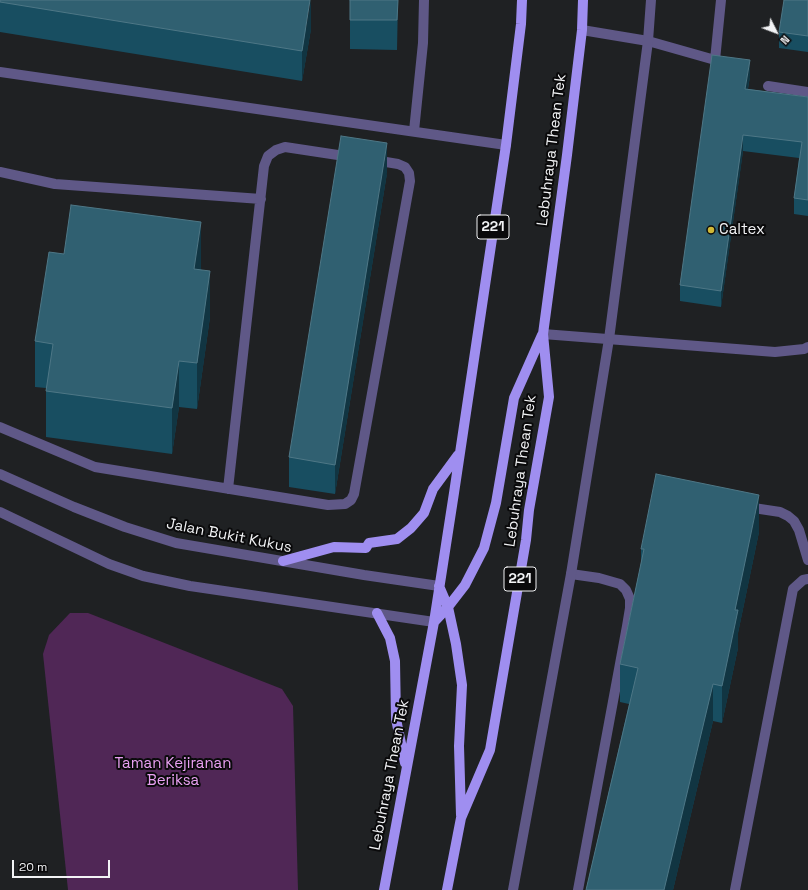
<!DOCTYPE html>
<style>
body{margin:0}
#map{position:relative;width:808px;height:890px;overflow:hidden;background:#1f2123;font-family:"Space Grotesk",sans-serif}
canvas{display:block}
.north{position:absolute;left:756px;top:12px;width:40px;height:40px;-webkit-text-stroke:3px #0a0a0b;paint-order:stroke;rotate:132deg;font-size:11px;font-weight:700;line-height:16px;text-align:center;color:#f2f3f5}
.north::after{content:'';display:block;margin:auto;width:14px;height:18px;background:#f2f3f5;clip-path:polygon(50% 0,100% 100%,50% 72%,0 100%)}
.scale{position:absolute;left:12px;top:860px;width:98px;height:18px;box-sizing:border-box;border:2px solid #f2f3f5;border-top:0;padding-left:5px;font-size:12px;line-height:14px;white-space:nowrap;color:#f2f3f5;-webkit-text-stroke:3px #0a0a0b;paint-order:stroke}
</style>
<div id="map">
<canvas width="808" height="890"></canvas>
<div class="north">N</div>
<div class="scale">20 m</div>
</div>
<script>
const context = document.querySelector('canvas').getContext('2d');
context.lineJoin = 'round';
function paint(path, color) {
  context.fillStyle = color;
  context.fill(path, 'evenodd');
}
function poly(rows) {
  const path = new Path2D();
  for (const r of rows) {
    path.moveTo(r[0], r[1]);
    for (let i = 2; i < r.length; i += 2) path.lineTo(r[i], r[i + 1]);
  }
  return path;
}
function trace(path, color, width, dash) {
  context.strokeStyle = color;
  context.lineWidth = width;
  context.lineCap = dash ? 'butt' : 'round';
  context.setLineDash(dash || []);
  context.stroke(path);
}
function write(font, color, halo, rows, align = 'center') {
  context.font = font + ' "Space Grotesk",sans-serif';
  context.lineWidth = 4;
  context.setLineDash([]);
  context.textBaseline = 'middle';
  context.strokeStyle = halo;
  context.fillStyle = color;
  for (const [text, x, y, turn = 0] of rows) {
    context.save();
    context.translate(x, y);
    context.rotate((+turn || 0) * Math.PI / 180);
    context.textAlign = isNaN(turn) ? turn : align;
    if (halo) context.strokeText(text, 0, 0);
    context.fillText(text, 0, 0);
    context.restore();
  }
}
paint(poly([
 [70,613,88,613,282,689,293,706,298,890,68,890,43,654,49,635]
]), '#502756');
trace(poly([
 [582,30,648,41,715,60,721,0],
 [0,72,506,145],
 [768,86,808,92],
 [414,131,423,43,424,0],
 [0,172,55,184,261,199],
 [543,334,775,352,804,349,808,347],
 [0,427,95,467,328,505,345,504,351,500,354,494,410,181,409,173,405,167,398,164,374,160],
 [228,489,264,166,268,156,276,150,285,147,351,157],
 [747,507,780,512,788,516,794,521,799,530,808,560],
 [571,574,599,578,620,584,626,590,630,599,630,608,627,626,578,890]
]), '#5f5887', 10);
trace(poly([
 [0,474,74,507,125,527,176,543,364,575,439,586],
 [0,512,109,564,143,576,190,586,434,622],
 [513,890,571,574,609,339,648,41,651,0],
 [735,890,793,589,803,580,808,579]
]), '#5f5887', 10);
trace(poly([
 [283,561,334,547,366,548,369,543,397,539,411,528,424,513,433,489,458,455],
 [439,586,448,607,456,644,462,685,459,746,461,815],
 [377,613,390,638,395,661,396,719,405,763],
 [434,622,448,607,465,585,484,548,496,503,514,398,542,335],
 [384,890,434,622,454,493,506,145,521,24,522,0],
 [447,890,461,818,490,750,526,540,529,510,549,397,543,334,567,155,582,30,583,0]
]), '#9f8ef0', 10);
paint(poly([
 [0,0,311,29,302,81,0,32],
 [398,0,397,50,350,49,350,20],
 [808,0,808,52,779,48,779,32],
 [750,76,748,89,808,97,808,216,794,214,794,198,799,158,743,151,721,307,680,301,680,285],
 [387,173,335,494,289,487,289,457],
 [64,254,201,268,200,270,210,317,197,409,179,407,172,454,46,437,46,388,35,387,35,341],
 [759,532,738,633,738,648,722,723,713,721,673,890,586,890,629,704,620,702,620,664,641,563,641,549]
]), '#184e61');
paint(poly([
 [311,0,311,29,302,81,302,51],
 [750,60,750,76,745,105,745,89],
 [743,135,743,151,721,307,721,291],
 [387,143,387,173,335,494,335,465],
 [201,222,201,268,194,315,194,269],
 [210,271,210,317,197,409,197,363],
 [179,361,179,407,172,454,172,408],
 [759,495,759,532,738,633,738,648,722,723,722,686,735,610],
 [713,684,713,721,673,890,664,890]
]), '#113542');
const building = poly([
 [0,0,310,0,302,51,0,2,0,0],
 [350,0,398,0,397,20,350,20,350,0],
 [784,0,808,0,808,36,779,32,784,0],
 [712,55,750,60,745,89,808,97,808,200,794,198,802,142,743,135,721,291,680,285,712,55],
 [341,136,387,143,335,465,289,457,341,136],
 [71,205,201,222,194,269,210,271,197,363,179,361,172,408,46,391,53,344,35,341,49,252,64,254,71,205],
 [656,474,759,495,735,610,738,610,722,686,713,684,664,890,586,890,638,668,620,664,644,549,641,549,656,474]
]);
paint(building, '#306071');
trace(building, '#4e7786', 1);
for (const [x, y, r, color] of [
 [711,230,4,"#cfb837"]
]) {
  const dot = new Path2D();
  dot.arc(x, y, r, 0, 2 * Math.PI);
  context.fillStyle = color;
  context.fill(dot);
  trace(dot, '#0a0a0b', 1.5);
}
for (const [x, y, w] of [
 [493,227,32],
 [520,579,32]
]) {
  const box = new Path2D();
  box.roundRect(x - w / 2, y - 12, w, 24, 3);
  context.fillStyle = '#0a0a0b';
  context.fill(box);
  trace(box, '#f2f3f5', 1);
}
write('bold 14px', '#f2f3f5', null, [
 ["221",493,227],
 ["221",520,579]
]);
write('15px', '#f2f3f5', '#0a0a0b', [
 ["Lebuhraya Thean Tek",552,150,-83],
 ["Lebuhraya Thean Tek",521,471,-82],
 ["Jalan Bukit Kukus",229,536,11],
 ["Lebuhraya Thean Tek",390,775,-79]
]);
write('15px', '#f2f3f5', '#0a0a0b', [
 ["Caltex",719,230]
], 'left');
write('15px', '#e9a0f2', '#0a0a0b', [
 ["Taman Kejiranan",173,764],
 ["Beriksa",173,781]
]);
</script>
